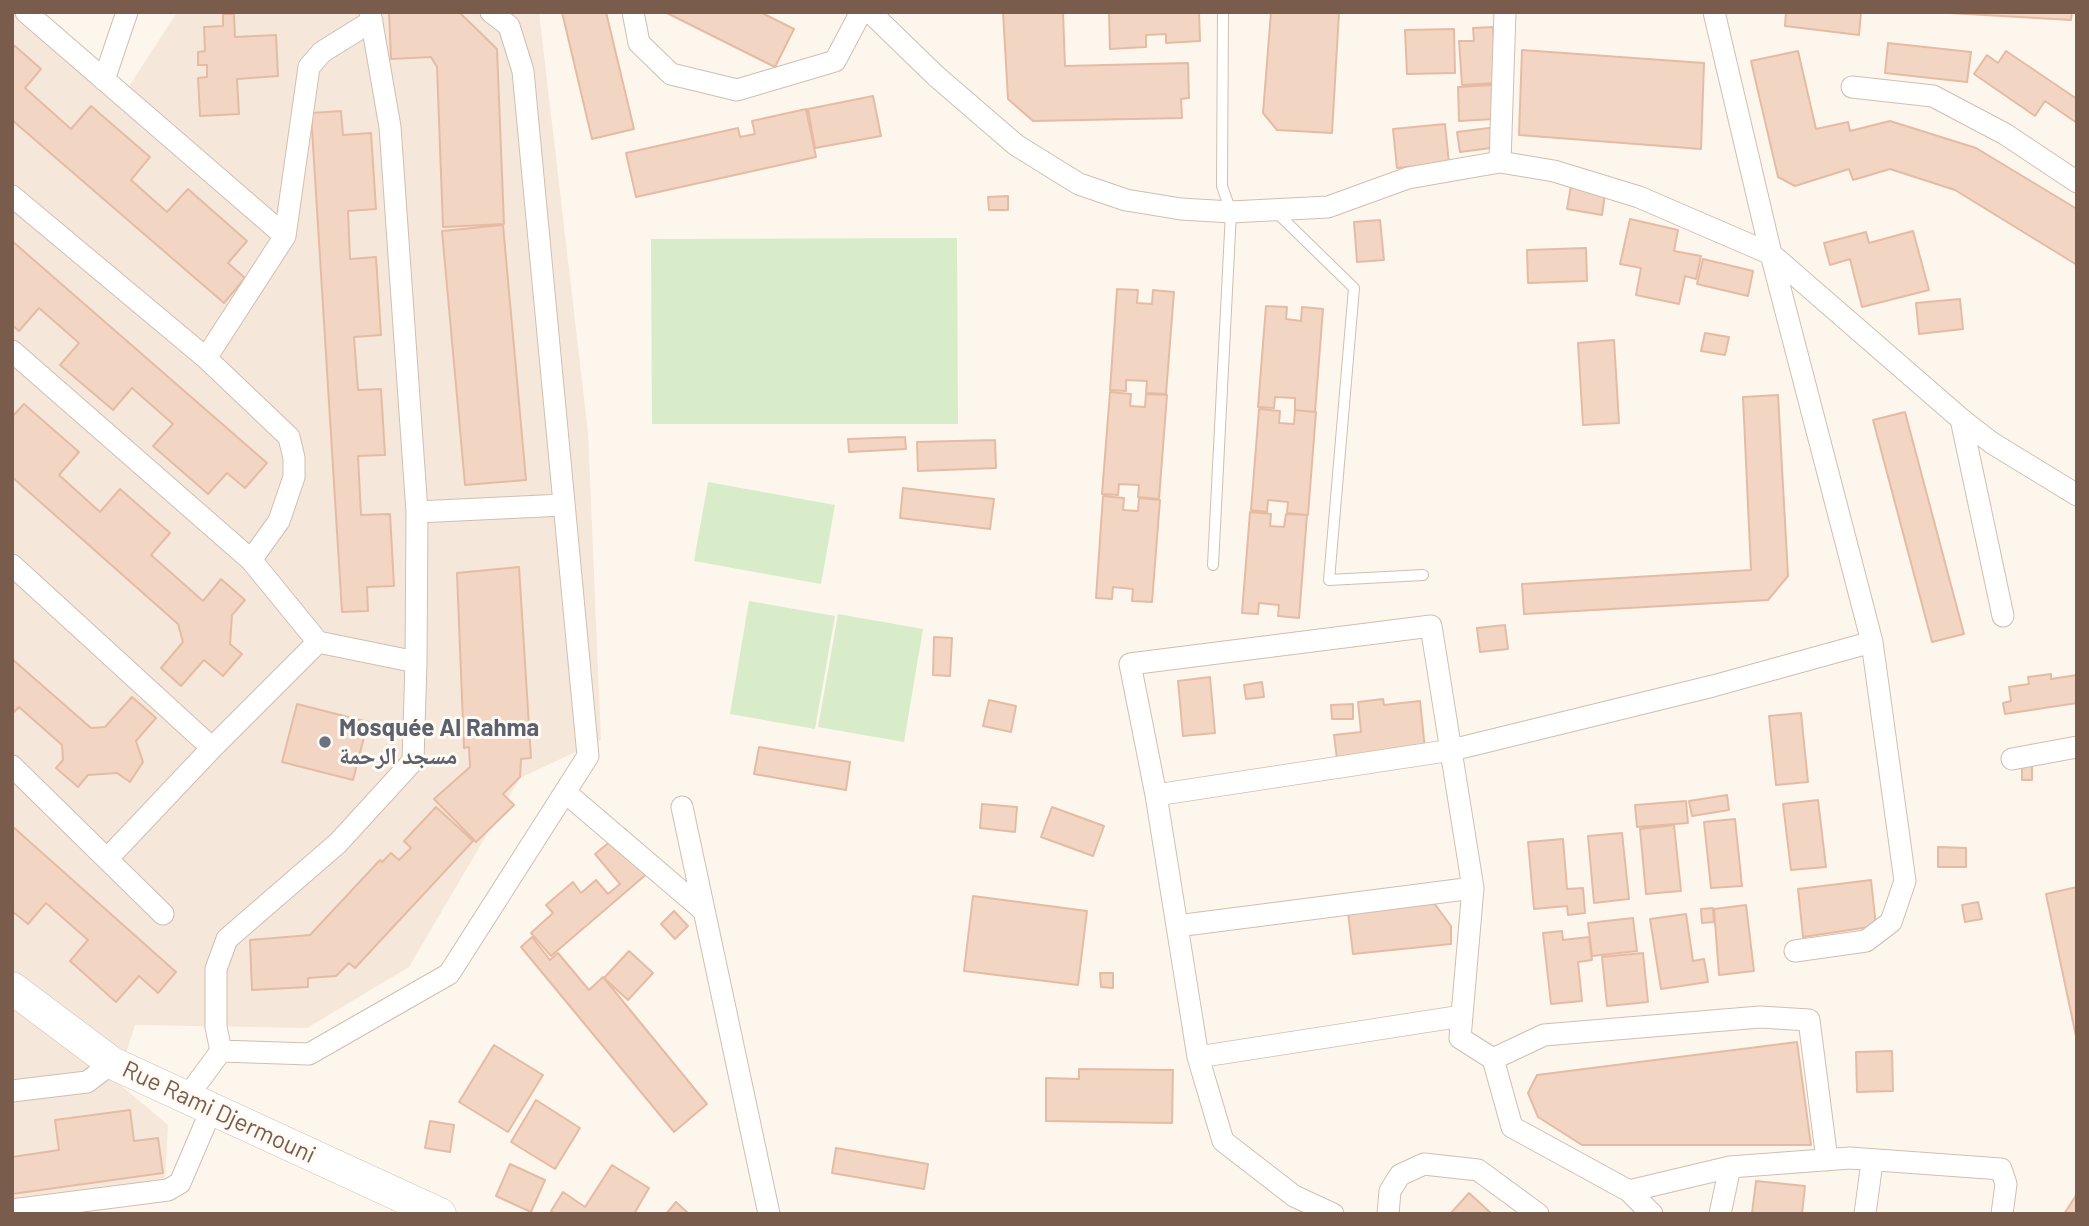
<!DOCTYPE html>
<meta charset="utf-8">
<style>
body{margin:0}
#map{position:relative;width:2089px;height:1226px;overflow:hidden;background:#fdf6ec;font-family:Barlow,sans-serif}
canvas{display:block}
.frame{position:absolute;inset:0;border:14px solid #7a5c4d;pointer-events:none}
</style>
<div id="map">
<canvas width="2089" height="1226"></canvas>
<div class="frame"></div>
</div>
<script>
const context = document.querySelector('canvas').getContext('2d');
context.lineJoin = 'round';
function paint(path, color) {
  context.fillStyle = color;
  context.fill(path, 'evenodd');
}
function poly(rows) {
  const path = new Path2D();
  for (const r of rows) {
    path.moveTo(r[0], r[1]);
    for (let i = 2; i < r.length; i += 2) path.lineTo(r[i], r[i + 1]);
  }
  return path;
}
function trace(path, color, width, dash) {
  context.strokeStyle = color;
  context.lineWidth = width;
  context.lineCap = dash ? 'butt' : 'round';
  context.setLineDash(dash || []);
  context.stroke(path);
}
function write(font, color, halo, rows, align = 'center') {
  context.font = font + ' Barlow,"Noto Naskh Arabic",sans-serif';
  context.lineWidth = 6;
  context.setLineDash([]);
  context.textBaseline = 'middle';
  context.strokeStyle = halo;
  context.fillStyle = color;
  for (const [text, x, y, turn = 0] of rows) {
    context.save();
    context.translate(x, y);
    context.rotate((+turn || 0) * Math.PI / 180);
    context.textAlign = isNaN(turn) ? turn : align;
    if (halo) context.strokeText(text, 0, 0);
    context.fillText(text, 0, 0);
    context.restore();
  }
}
paint(poly([
 [12,12,20,12,117,105,177,12,539,12,588,432,601,740,520,778,409,967,307,1028,135,1025,117,1082,168,1125,165,1180,12,1200]
]), '#f5e8da');
paint(poly([
 [957,238,958,424,652,424,651,239],
 [708,482,835,505,821,584,694,561],
 [749,601,835,616,815,729,730,714],
 [838,614,923,629,904,742,818,727]
]), '#d8ecc9');
const building = poly([
 [389,12,459,12,497,49,504,224,443,227,437,67,431,57,391,59,389,12],
 [562,12,606,12,634,129,592,139,562,12],
 [665,12,760,12,794,29,775,67,665,12],
 [1003,12,1063,12,1065,66,1188,63,1189,98,1181,99,1182,118,1033,121,1008,99,1003,12],
 [1109,12,1199,12,1200,41,1166,43,1166,34,1146,35,1146,47,1110,49,1109,12],
 [1271,12,1339,12,1332,133,1277,130,1263,113,1271,12],
 [1786,12,1861,12,1859,35,1785,26,1786,12],
 [1932,12,2072,12,2071,20,1932,12],
 [223,14,234,14,235,37,276,35,278,76,237,79,239,114,200,116,198,78,207,77,207,65,198,65,198,52,205,51,204,27,223,26,223,14],
 [1493,27,1496,83,1462,85,1459,41,1474,41,1473,28,1493,27],
 [1454,29,1455,73,1407,74,1405,30,1454,29],
 [1888,43,1971,52,1967,82,1885,73,1888,43],
 [15,46,41,69,25,88,71,129,91,106,150,157,131,180,167,212,188,189,247,241,228,263,245,278,224,303,12,120,12,49,15,46],
 [1522,50,1704,63,1701,149,1519,135,1522,50],
 [1798,51,1816,129,1848,122,1850,131,1890,121,1976,148,2077,209,2077,265,1955,190,1890,169,1853,180,1849,169,1795,186,1778,177,1751,61,1798,51],
 [2006,51,2077,99,2077,123,2045,101,2035,116,1974,74,1987,55,1998,63,2006,51],
 [1493,85,1495,119,1459,121,1458,87,1493,85],
 [873,96,881,136,815,148,808,109,873,96],
 [806,109,816,157,636,197,626,153,738,128,740,137,755,134,752,121,806,109],
 [341,111,343,135,371,133,376,209,348,211,350,259,376,257,381,335,354,337,358,390,381,389,385,455,358,456,361,515,390,514,394,586,367,587,368,611,342,612,311,113,341,111],
 [1445,124,1449,163,1397,168,1393,129,1445,124],
 [1497,127,1499,147,1460,152,1457,132,1497,127],
 [1572,180,1582,181,1581,190,1605,194,1602,215,1567,209,1572,180],
 [1008,196,1008,210,989,210,988,197,1008,196],
 [1630,219,1678,230,1674,251,1701,256,1696,279,1685,276,1679,304,1636,295,1641,268,1620,264,1630,219],
 [1380,220,1384,260,1357,262,1354,222,1380,220],
 [503,225,526,480,465,485,442,231,503,225],
 [1913,231,1929,290,1862,307,1850,259,1830,265,1824,243,1866,232,1869,243,1913,231],
 [12,241,267,463,245,488,227,473,208,494,153,446,173,424,132,388,113,410,60,365,79,343,39,308,19,331,12,325,12,241],
 [1586,248,1587,281,1528,283,1527,250,1586,248],
 [1703,259,1753,271,1748,296,1697,284,1703,259],
 [1117,289,1138,290,1137,303,1152,304,1153,290,1174,292,1166,394,1146,393,1147,381,1126,380,1126,391,1110,390,1117,289],
 [1960,299,1963,329,1919,334,1916,303,1960,299],
 [1266,306,1287,307,1286,319,1301,321,1302,307,1323,309,1315,412,1295,410,1295,398,1275,397,1274,408,1258,407,1266,306],
 [1705,333,1729,337,1725,355,1701,351,1705,333],
 [1614,340,1619,423,1583,425,1578,343,1614,340],
 [1110,392,1131,394,1130,406,1145,407,1146,394,1167,395,1159,499,1138,497,1139,485,1119,484,1118,495,1102,494,1110,392],
 [1778,395,1788,576,1768,600,1524,614,1522,584,1751,570,1743,397,1778,395],
 [24,404,79,452,59,475,100,512,120,489,170,533,151,555,203,601,221,579,245,600,232,615,230,644,242,654,223,676,204,660,181,686,161,668,183,642,178,624,12,477,12,417,24,404],
 [1259,409,1280,411,1279,423,1294,424,1295,410,1316,412,1308,515,1287,513,1288,502,1268,500,1267,512,1251,510,1259,409],
 [1905,412,1964,634,1932,642,1873,420,1905,412],
 [905,437,906,449,849,452,848,439,905,437],
 [995,440,996,468,918,471,917,442,995,440],
 [903,488,994,499,990,529,900,518,903,488],
 [1103,496,1124,498,1123,510,1138,511,1139,498,1160,500,1152,602,1132,601,1133,589,1113,587,1112,599,1096,598,1103,496],
 [1250,512,1271,514,1270,526,1284,527,1286,514,1307,515,1299,618,1278,616,1279,605,1259,603,1258,614,1242,613,1250,512],
 [519,567,531,758,521,759,520,777,503,794,514,805,476,842,434,799,470,767,469,747,464,748,457,573,519,567],
 [1505,625,1508,649,1480,652,1477,628,1505,625],
 [934,637,952,638,950,676,933,675,934,637],
 [12,659,91,728,105,727,132,697,156,718,136,741,143,762,130,782,117,773,88,775,78,787,56,768,63,760,62,745,19,707,12,714,12,659],
 [2051,674,2051,679,2077,675,2077,703,2005,714,2003,703,2011,701,2009,687,2029,684,2028,677,2051,674],
 [1210,677,1215,733,1183,736,1178,681,1210,677],
 [1262,682,1264,697,1246,699,1244,685,1262,682],
 [1383,699,1384,705,1420,701,1425,749,1337,759,1334,735,1361,732,1358,702,1383,699],
 [989,700,1016,706,1011,732,983,726,989,700],
 [297,704,368,722,353,780,282,762,297,704],
 [1353,704,1353,719,1332,719,1331,705,1353,704],
 [1801,713,1808,782,1776,785,1769,716,1801,713],
 [759,747,850,762,846,790,754,774,759,747],
 [2022,759,2032,759,2032,780,2022,780,2022,759],
 [1727,795,1729,810,1692,816,1689,801,1727,795],
 [1818,800,1826,867,1791,870,1783,804,1818,800],
 [1686,801,1688,823,1637,827,1635,805,1686,801],
 [982,804,1017,807,1015,832,980,828,982,804],
 [436,807,473,841,355,968,349,963,336,976,308,978,308,987,252,990,250,940,310,935,380,860,382,862,391,853,399,860,411,848,404,841,436,807],
 [1052,807,1104,826,1093,856,1041,837,1052,807],
 [1735,819,1742,886,1711,888,1704,822,1735,819],
 [1674,825,1681,891,1646,894,1640,829,1674,825],
 [12,826,176,972,158,993,139,976,116,1002,70,961,88,940,46,903,28,924,12,911,12,826],
 [625,829,656,866,551,956,531,933,553,913,546,905,573,882,581,893,596,880,608,894,620,884,595,854,625,829],
 [1622,833,1629,899,1594,903,1588,836,1622,833],
 [1563,839,1567,889,1583,888,1585,913,1568,915,1567,906,1534,909,1528,842,1563,839],
 [1938,847,1966,848,1966,867,1938,867,1938,847],
 [1871,880,1876,926,1803,937,1798,889,1871,880],
 [2077,887,2077,1041,2046,894,2077,887],
 [973,896,1087,911,1078,985,964,971,973,896],
 [1431,899,1451,926,1451,944,1353,954,1348,912,1431,899],
 [1978,902,1982,919,1965,922,1962,905,1978,902],
 [1746,905,1754,971,1719,975,1714,909,1746,905],
 [1713,908,1714,922,1702,923,1701,909,1713,908],
 [674,911,688,926,675,939,661,924,674,911],
 [1686,914,1693,961,1704,959,1708,982,1661,989,1650,919,1686,914],
 [1633,918,1637,951,1592,956,1588,923,1633,918],
 [1562,931,1563,940,1589,937,1592,960,1578,962,1582,1001,1551,1004,1543,933,1562,931],
 [532,937,550,960,558,953,589,990,603,977,707,1104,674,1132,521,947,532,937],
 [629,951,653,973,628,1000,604,978,629,951],
 [1643,953,1648,1002,1607,1006,1602,957,1643,953],
 [1100,973,1113,973,1113,988,1101,987,1100,973],
 [1797,1042,1811,1145,1582,1145,1538,1117,1528,1093,1537,1075,1797,1042],
 [494,1045,543,1075,508,1132,459,1102,494,1045],
 [1892,1051,1893,1091,1857,1092,1856,1052,1892,1051],
 [1079,1069,1173,1070,1172,1123,1046,1121,1046,1078,1079,1079,1079,1069],
 [536,1100,580,1128,555,1169,511,1142,536,1100],
 [130,1110,134,1141,158,1138,163,1173,12,1194,12,1157,59,1150,55,1120,130,1110],
 [430,1121,454,1125,450,1152,425,1148,430,1121],
 [836,1148,928,1164,924,1189,832,1173,836,1148],
 [510,1164,545,1180,531,1212,496,1196,510,1164],
 [612,1165,649,1188,634,1214,555,1214,551,1211,563,1192,585,1207,612,1165],
 [1756,1181,1805,1186,1802,1214,1752,1213,1756,1181],
 [1469,1193,1492,1214,1450,1214,1469,1193],
 [2077,1194,2077,1214,2064,1214,2077,1194],
 [676,1202,689,1214,666,1214,676,1202]
]);
paint(building, '#f3d5c3');
trace(building, '#e6bba3', 2);
const service = poly([
 [1276,212,1354,288,1329,580,1423,575],
 [1213,565,1231,212,1222,186,1223,12]
]);
const minor = poly([
 [26,12,285,236],
 [370,12,390,127,417,512,416,662],
 [633,12,639,43,671,74,737,90,835,61,861,12],
 [870,12,936,76,1016,145,1079,184,1126,200,1181,209,1231,212,1328,207,1408,178,1500,162,1554,171,1639,197,1771,254,1961,419,1992,443,2077,495],
 [104,80,127,12],
 [1852,87,1933,96,2005,134,2077,182],
 [1500,162,1505,12],
 [12,196,206,358],
 [12,351,251,560],
 [1961,419,2003,616],
 [417,512,563,505],
 [12,565,212,748],
 [2012,759,2077,747],
 [12,766,163,914],
 [565,792,703,910],
 [1156,795,1452,750,1713,686,1872,642,1771,254,1714,12],
 [682,807,769,1214],
 [108,858,212,748,318,642],
 [1177,926,1473,888],
 [1795,951,1866,941,1891,922,1905,881,1872,642],
 [221,1051,309,1054,449,974,588,756,523,71,509,26,491,12],
 [1198,1057,1462,1016],
 [1493,1059,1544,1035,1760,1017,1809,1020,1827,1160],
 [12,1091,87,1082,112,1063],
 [187,1097,221,1051,216,1027,216,969,227,939,338,843,413,761,416,662,318,642,251,560,279,521,294,477,294,458,289,437,206,358,285,236,309,67,322,52,372,21],
 [1629,1191,1730,1167,1850,1158,2001,1169,2006,1184,2002,1214],
 [12,1210,168,1190,180,1183,212,1108],
 [1333,1214,1294,1196,1223,1141,1198,1057,1156,795,1130,664,1431,626,1473,888,1460,1038,1493,1059,1512,1127,1629,1191,1652,1214],
 [1388,1214,1390,1191,1400,1175,1424,1164,1478,1170,1538,1214],
 [1720,1214,1730,1167],
 [1865,1214,1872,1162]
]);
const secondary = poly([
 [12,988,112,1063,440,1214]
]);
trace(service, '#d1beb0', 12);
trace(minor, '#d1beb0', 23);
trace(secondary, '#d6c0b0', 33);
trace(service, '#fff', 10);
trace(minor, '#fff', 21);
trace(secondary, '#fff', 32);
for (const [x, y, r, color] of [
 [325,742,7,"#6b7280"]
]) {
  const dot = new Path2D();
  dot.arc(x, y, r, 0, 2 * Math.PI);
  context.fillStyle = color;
  context.fill(dot);
  trace(dot, '#fffaf3', 2.5);
}
write('bold 24px', '#5b616d', '#fffaf3', [
 ["Mosquée Al Rahma",339,728],
 ["مسجد الرحمة",339,756]
], 'left');
write('24px', '#7a5c4d', '#fffaf3', [
 ["Rue Rami Djermouni",219,1112,25]
]);
</script>
